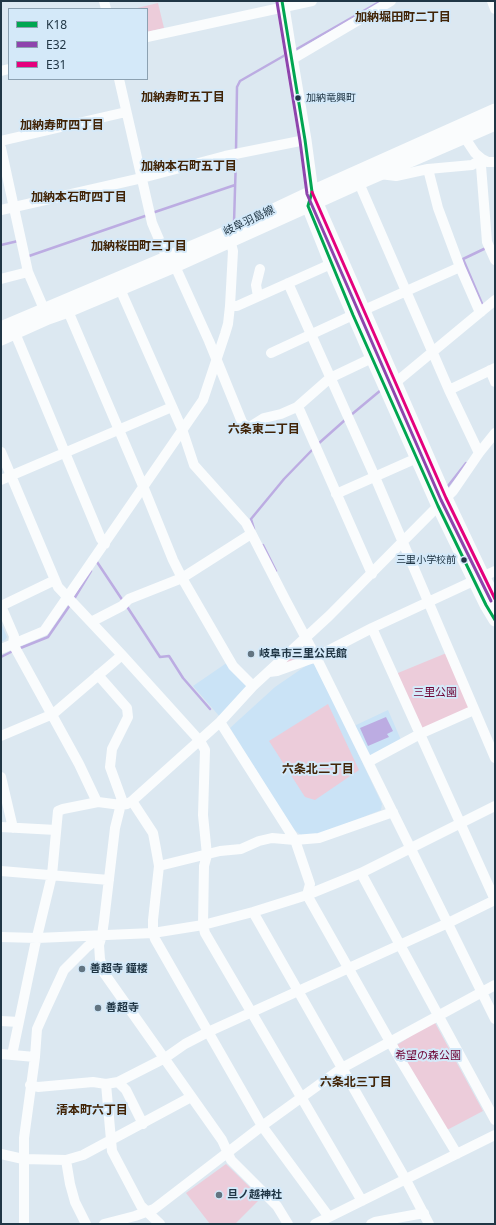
<!DOCTYPE html>
<meta charset="utf-8">
<style>
body{margin:0}
#map{position:relative;width:496px;height:1225px;overflow:hidden;background:#dce8f1;font-family:"Noto Sans",sans-serif}
canvas{display:block}
.frame{position:absolute;inset:0;border:2px solid #203645;pointer-events:none}
.legend{position:absolute;left:8px;top:8px;width:140px;height:72px;box-sizing:border-box;background:#d4e9f9;border:1px solid #8ca1b1;margin:0;padding:5px 7px;list-style:none;font-size:12px;color:#203645}
.legend li{display:flex;align-items:center;gap:8px;height:20px}
.legend b{width:20px;border:1px solid #8ca1b1}
</style>
<div id="map">
<canvas width="496" height="1225"></canvas>
<div class="frame"></div>
<ul class="legend">
<li><b style="height:5px;background:#00a651"></b>K18</li>
<li><b style="height:5px;background:#8e44ad"></b>E32</li>
<li><b style="height:5px;background:#e5007d"></b>E31</li>
</ul>
</div>
<script>
const context = document.querySelector('canvas').getContext('2d');
context.lineJoin = 'round';
function paint(path, color) {
  context.fillStyle = color;
  context.fill(path, 'evenodd');
}
function poly(rows) {
  const path = new Path2D();
  for (const r of rows) {
    path.moveTo(r[0], r[1]);
    for (let i = 2; i < r.length; i += 2) path.lineTo(r[i], r[i + 1]);
  }
  return path;
}
function trace(path, color, width, dash) {
  context.strokeStyle = color;
  context.lineWidth = width;
  context.lineCap = dash ? 'butt' : 'round';
  context.setLineDash(dash || []);
  context.stroke(path);
}
function write(font, color, halo, rows, align = 'center') {
  context.font = font + ' "Noto Sans","Noto Sans JP",sans-serif';
  context.lineWidth = 4;
  context.setLineDash([]);
  context.textBaseline = 'middle';
  context.strokeStyle = halo;
  context.fillStyle = color;
  for (const [text, x, y, turn = 0] of rows) {
    context.save();
    context.translate(x, y);
    context.rotate((+turn || 0) * Math.PI / 180);
    context.textAlign = isNaN(turn) ? turn : align;
    if (halo) context.strokeText(text, 0, 0);
    context.fillText(text, 0, 0);
    context.restore();
  }
}
paint(poly([
 [1,623,7,637,5,640,1,642],
 [228,662,249,685,220,717,193,686],
 [310,663,316,665,382,804,381,810,320,834,301,835,293,829,230,728,275,687],
 [388,710,401,740,371,756,368,755,354,726]
]), '#cae3f6');
paint(poly([
 [158,3,164,28,147,32,147,9,133,9],
 [304,643,311,657,280,669],
 [449,652,474,710,420,734,393,675],
 [328,704,359,770,315,800,305,797,269,741],
 [434,1021,483,1111,447,1130,397,1045],
 [226,1164,261,1198,235,1224,210,1224,186,1193]
]), '#ecccda');
paint(poly([
 [386,717,393,731,387,734,389,737,368,746,360,728]
]), '#bcace2');
trace(poly([
 [295,50,381,1],
 [236,151,237,87,240,81,287,54],
 [152,213,235,185],
 [234,223,236,156],
 [1,245,18,241],
 [29,256,148,215],
 [483,306,463,259,486,248],
 [351,415,381,390],
 [318,444,345,420],
 [448,486,466,463],
 [254,529,251,519,284,479,314,448],
 [263,545,276,571],
 [97,562,123,601],
 [74,599,91,571],
 [126,605,160,657,169,656,183,678,210,709],
 [18,649,48,637,70,605],
 [1,657,13,651]
]), '#bcace2', 2.5);
trace(poly([
 [104,1,106,9],
 [492,1,495,9],
 [147,37,312,1],
 [291,60,391,1],
 [1,71,9,69],
 [119,79,152,223,167,258],
 [465,138,475,153,482,159,488,162,495,162],
 [1,141,126,112],
 [1,148,28,272,47,316],
 [482,159,481,166,487,242,495,260],
 [428,169,438,208,460,267,478,308,481,312],
 [380,174,396,176,428,169,472,165,482,159],
 [359,183,449,390,479,453],
 [1,210,142,178,225,156,305,140],
 [175,266,209,341,242,422,248,428,264,418,281,414,297,407,330,378,372,358],
 [1,279,28,272],
 [288,283,375,477,495,758],
 [120,289,182,429,194,465,246,523,285,599,316,657,495,1019],
 [258,296,256,285,260,269],
 [230,306,237,306,331,264],
 [364,310,460,267],
 [68,311,143,486,173,560,182,578,233,666,253,686],
 [15,333,101,539,105,544],
 [271,353,353,315],
 [490,370,495,382],
 [395,383,495,300],
 [449,390,495,368],
 [297,407,300,411,372,574],
 [1,452,58,587,122,655,200,741,205,750,203,815,207,855,204,866,203,925,205,933,362,1201],
 [1,480,172,407],
 [336,494,417,458],
 [446,498,453,491,479,453,495,433],
 [1,606,55,580],
 [1,606,14,636,13,644,1,649],
 [91,622,122,606,129,599,182,578,251,534],
 [372,628,495,900],
 [269,672,277,671,316,657,372,628,495,571],
 [98,675,127,708,128,717,112,749,110,767,122,800,115,828,104,921,102,935,99,945,100,959,104,973,222,1140,231,1160,277,1206,288,1224],
 [220,722,295,840,310,884,307,895,401,1061,457,1154],
 [1,736,53,714,122,655],
 [368,762,420,734,474,710],
 [1,777,13,828],
 [132,801,153,833,156,849,159,866,153,920,153,933,155,939,262,1126,329,1217],
 [97,802,79,764,13,644,44,631,203,400,225,334,228,324,230,306,233,251,230,240],
 [1,827,56,830],
 [159,866,220,851,241,849,259,841,272,838,295,840,319,838,393,812],
 [1,871,109,880],
 [361,873,495,1120],
 [253,912,406,1180,429,1224],
 [1,937,37,938,153,933,203,925,253,912,307,895,361,873,495,806],
 [1,1021,19,1022],
 [1,1054,35,1057],
 [12,1055,35,945,52,875,58,811,63,809,98,802,121,805,127,804,132,801,220,722,253,686,329,616,438,506],
 [118,1082,126,1090,143,1124],
 [106,1084,112,1151,141,1206,160,1224],
 [30,1085,38,1087,93,1082,106,1084,118,1082,165,1058,185,1044,208,1032,448,923,495,900],
 [1,1154,23,1159,66,1160,83,1155,191,1097],
 [66,1160,70,1184,75,1202,86,1224],
 [24,1224,24,1138,35,1057,37,1029,45,1011,64,970,87,947,102,935],
 [104,1224,135,1216,154,1209,262,1126,342,1068,495,985],
 [315,1224,495,1135],
 [371,1224,375,1222,424,1213]
]), '#fafcfd', 10);
trace(poly([
 [282,1,289,45,305,140,312,192,446,498,483,576,495,599],
 [310,199,308,206,331,264,372,358,438,506,486,605,495,620],
 [1,328,225,233,312,192,495,110],
 [1,339,48,318,68,311,175,266,359,183,495,124]
]), '#fafcfd', 13);
trace(poly([
 [282,1,305,140,312,192,308,206,353,315,438,506,486,605,495,620]
]), '#00a651', 3);
trace(poly([
 [277,2,300,141,307,194,441,500,491,601]
]), '#8e44ad', 3);
trace(poly([
 [312,192,446,498,495,599]
]), '#e5007d', 3);
for (const [x, y, r, color] of [
 [298,98,3.5,"#203645"],
 [464,560,3.5,"#203645"],
 [251,654,4,"#627481"],
 [82,969,4,"#627481"],
 [98,1008,4,"#627481"],
 [219,1195,4,"#627481"]
]) {
  const dot = new Path2D();
  dot.arc(x, y, r, 0, 2 * Math.PI);
  context.fillStyle = color;
  context.fill(dot);
  trace(dot, '#d4e9f9', 1.5);
}
write('10px', '#203645', '#d4e9f9', [
 ["加納竜興町",306,98],
 ["三里小学校前",456,560,"right"]
], 'left');
write('11px', '#203645', '#d4e9f9', [
 ["岐阜羽島線",249,221,-25]
]);
write('bold 11px', '#203645', '#d4e9f9', [
 ["岐阜市三里公民館",259,654],
 ["善超寺 鐘楼",90,969],
 ["善超寺",106,1008],
 ["旦ノ越神社",227,1195]
], 'left');
write('11px', '#6d0435', '#d4e9f9', [
 ["三里公園",435,693],
 ["希望の森公園",428,1056]
]);
write('bold 12px', '#412407', '#d4e9f9', [
 ["加納堀田町二丁目",403,18],
 ["加納寿町五丁目",183,98],
 ["加納寿町四丁目",62,126],
 ["加納本石町五丁目",189,167],
 ["加納本石町四丁目",79,198],
 ["加納桜田町三丁目",139,247],
 ["六条東二丁目",264,430],
 ["六条北二丁目",318,770],
 ["六条北三丁目",356,1083],
 ["清本町六丁目",92,1111]
]);
</script>
